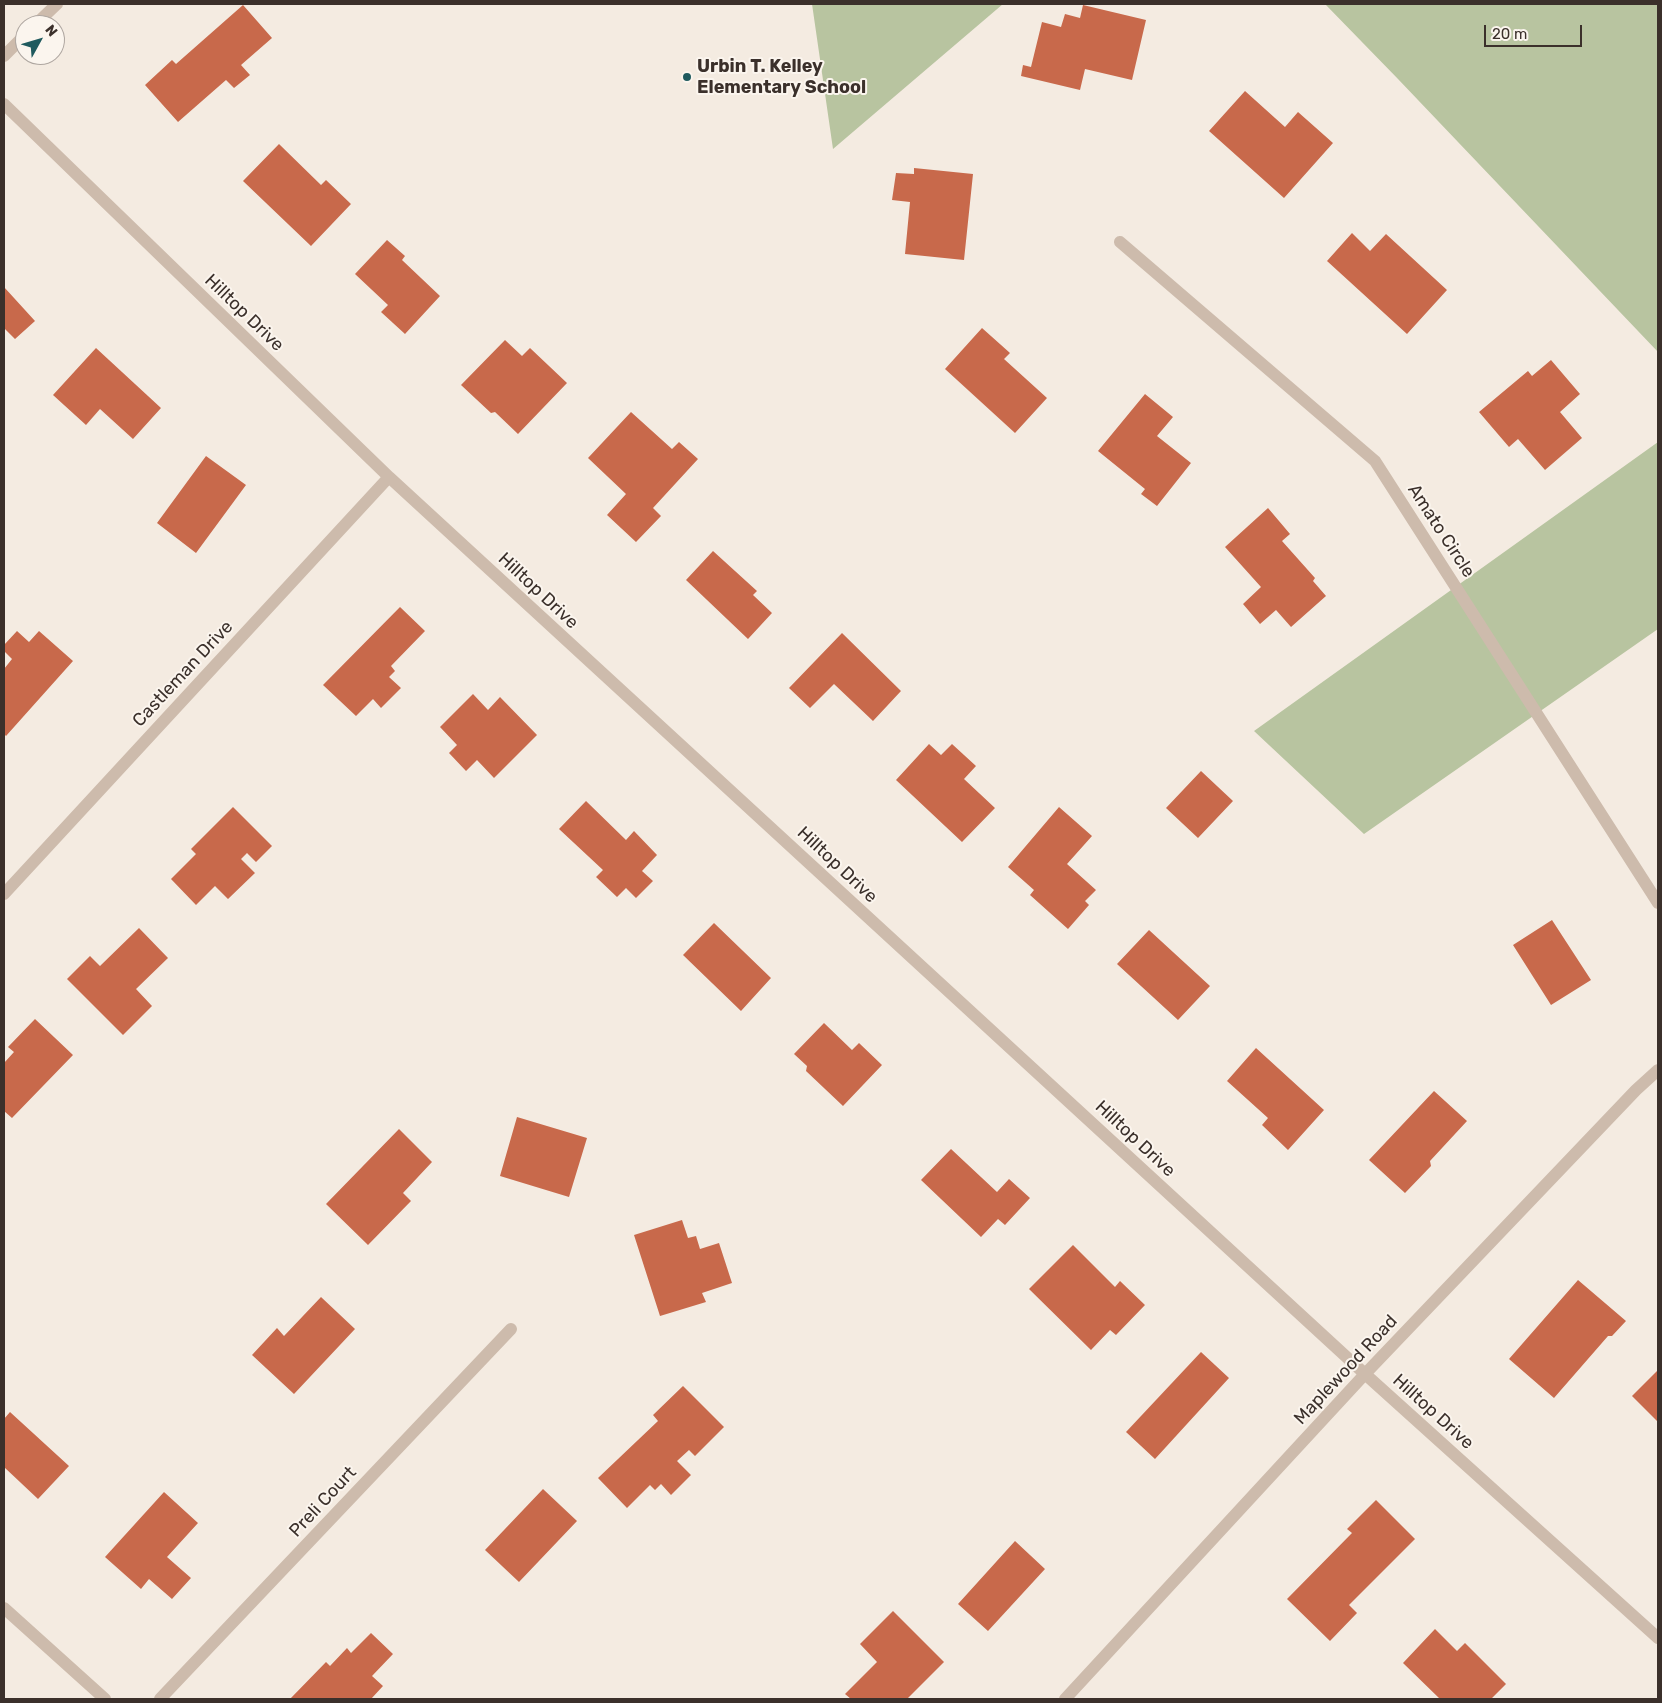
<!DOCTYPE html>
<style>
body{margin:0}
#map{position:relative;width:1662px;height:1703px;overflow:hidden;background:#f4ebe1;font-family:Rubik,sans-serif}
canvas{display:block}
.frame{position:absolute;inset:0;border:5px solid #3b302b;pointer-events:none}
.north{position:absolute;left:15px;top:15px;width:50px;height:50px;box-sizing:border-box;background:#fbf5ee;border:1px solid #aea6a0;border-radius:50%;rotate:51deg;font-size:14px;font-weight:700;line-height:20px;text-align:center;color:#3b302b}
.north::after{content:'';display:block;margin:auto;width:18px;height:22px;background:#1f5a5e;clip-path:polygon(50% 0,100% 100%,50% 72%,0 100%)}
.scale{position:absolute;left:1484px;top:25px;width:98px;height:22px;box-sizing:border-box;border:2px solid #3b302b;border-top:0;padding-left:6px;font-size:15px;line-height:18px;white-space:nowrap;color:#3b302b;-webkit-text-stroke:4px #fbf5ee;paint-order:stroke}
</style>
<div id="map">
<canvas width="1662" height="1703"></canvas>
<div class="frame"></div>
<div class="north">N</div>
<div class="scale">20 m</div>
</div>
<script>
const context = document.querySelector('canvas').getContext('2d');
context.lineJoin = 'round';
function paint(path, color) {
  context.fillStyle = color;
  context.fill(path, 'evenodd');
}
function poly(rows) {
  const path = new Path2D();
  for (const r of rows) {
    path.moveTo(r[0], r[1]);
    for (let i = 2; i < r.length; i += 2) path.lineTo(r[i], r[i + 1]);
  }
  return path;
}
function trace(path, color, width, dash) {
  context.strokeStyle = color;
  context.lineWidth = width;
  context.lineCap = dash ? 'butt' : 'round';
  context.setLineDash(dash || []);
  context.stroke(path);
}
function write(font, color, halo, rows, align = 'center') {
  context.font = font + ' Rubik,sans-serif';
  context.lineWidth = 4;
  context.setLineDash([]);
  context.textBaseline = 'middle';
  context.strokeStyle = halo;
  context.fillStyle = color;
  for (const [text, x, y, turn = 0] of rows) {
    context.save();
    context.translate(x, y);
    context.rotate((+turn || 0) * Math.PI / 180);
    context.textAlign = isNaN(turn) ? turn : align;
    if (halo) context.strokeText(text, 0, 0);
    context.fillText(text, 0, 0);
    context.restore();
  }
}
paint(poly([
 [812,4,1003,4,833,149],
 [1325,4,1658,4,1658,352,1398,79],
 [1658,442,1658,629,1364,834,1254,731]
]), '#b8c4a0');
paint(poly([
 [243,5,272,38,241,65,250,75,234,88,226,80,178,122,145,85,172,60,176,64],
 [1083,5,1146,20,1132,80,1085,69,1080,90,1021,76,1023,65,1031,67,1042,22,1061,27,1065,14,1080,18],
 [1245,91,1285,127,1298,112,1333,143,1284,198,1209,131],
 [279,144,321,185,326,180,351,204,311,246,243,181],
 [914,168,973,174,964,260,905,254,910,202,892,200,896,173,914,174],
 [1352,233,1370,251,1386,234,1447,290,1407,334,1327,261],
 [387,240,405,256,402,260,440,296,405,334,381,312,388,305,355,274],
 [4,287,35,321,15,339,4,328],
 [982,328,1010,353,1004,359,1047,398,1015,433,945,369],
 [505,340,522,356,530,348,567,383,518,434,495,412,491,413,461,385],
 [96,348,161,408,133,439,100,409,86,425,53,395],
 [1551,360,1580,394,1560,412,1582,438,1545,470,1518,439,1509,447,1479,412,1528,371,1532,376],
 [1145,394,1173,417,1157,436,1191,463,1157,506,1141,494,1145,489,1098,451],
 [631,412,672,449,679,442,698,459,653,508,661,516,636,542,607,515,626,494,588,458],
 [206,456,246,485,196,553,157,523],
 [1268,508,1290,534,1282,541,1315,578,1313,581,1326,596,1291,627,1276,610,1260,624,1243,604,1261,587,1225,547],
 [713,551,757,591,753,595,772,613,748,639,686,580],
 [400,607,425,631,391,666,395,671,389,677,401,688,381,708,373,699,356,716,323,685],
 [17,631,29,642,39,631,73,661,6,736,4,734,4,669,12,659,4,651,4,645],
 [842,633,901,691,873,721,834,684,810,708,789,688],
 [473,694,488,710,500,697,537,735,494,778,477,760,466,771,449,753,457,745,440,727],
 [929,744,941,755,952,744,976,766,964,779,995,808,962,842,896,780],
 [1201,771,1233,801,1198,838,1166,808],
 [586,801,626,840,634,831,657,855,642,871,653,881,636,898,626,888,617,897,596,877,603,870,559,829],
 [233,807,272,846,256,862,247,853,241,859,255,873,228,899,215,886,196,905,171,879,196,854,191,849],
 [1059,807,1092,836,1067,864,1096,890,1085,901,1089,905,1068,929,1030,895,1034,890,1008,867],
 [1552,920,1591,980,1551,1005,1513,945],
 [714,923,771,978,741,1011,683,955],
 [139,928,168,958,136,989,152,1006,123,1035,67,979,90,956,100,966],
 [1149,930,1210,986,1178,1020,1117,964],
 [35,1019,73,1055,12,1118,4,1111,4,1063,14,1052,8,1047],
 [824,1023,852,1050,859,1043,882,1065,843,1106,806,1071,807,1066,794,1054],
 [1256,1048,1324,1110,1288,1150,1262,1125,1268,1118,1227,1081],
 [1434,1091,1467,1121,1430,1161,1431,1166,1405,1193,1369,1160],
 [517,1117,587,1138,569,1197,500,1176],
 [399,1129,432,1162,403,1193,411,1201,368,1245,326,1204],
 [951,1149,997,1192,1009,1179,1030,1198,1005,1225,998,1219,981,1237,921,1180],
 [682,1220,688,1238,696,1236,700,1249,719,1243,732,1283,702,1293,706,1302,660,1316,634,1235],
 [1073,1245,1115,1287,1120,1281,1145,1305,1116,1335,1110,1330,1091,1350,1029,1289],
 [1578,1280,1626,1321,1612,1336,1608,1336,1554,1398,1509,1359],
 [321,1297,355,1329,294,1394,252,1355,277,1328,284,1336],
 [1201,1352,1229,1378,1155,1459,1126,1432],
 [1658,1370,1658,1422,1632,1396],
 [683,1386,724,1427,695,1456,689,1450,677,1461,691,1475,671,1495,661,1484,655,1490,650,1485,627,1508,598,1478,658,1421,653,1415],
 [10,1412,69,1466,38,1499,4,1467,4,1419],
 [543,1489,577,1521,519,1582,485,1550],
 [164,1492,198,1523,167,1557,191,1578,172,1599,149,1579,141,1589,105,1557],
 [1376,1500,1415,1539,1349,1605,1357,1613,1330,1641,1287,1599,1352,1533,1347,1529],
 [1015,1541,1045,1569,988,1631,958,1604],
 [893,1611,944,1662,907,1699,851,1699,845,1694,877,1662,860,1644],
 [1435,1629,1457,1651,1465,1643,1506,1684,1491,1699,1440,1699,1403,1663],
 [371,1633,393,1654,372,1676,383,1686,371,1699,290,1699,326,1662,330,1666,347,1648,351,1653]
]), '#c8694b');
trace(poly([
 [35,25,57,4],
 [4,56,25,35],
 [4,104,389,477,1365,1374,1658,1638],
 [1120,242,1375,461,1658,903],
 [4,894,389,477],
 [4,1608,105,1699],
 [160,1699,511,1329],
 [1065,1699,1365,1374,1636,1090,1658,1070]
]), '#cdbbac', 12);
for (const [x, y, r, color] of [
 [687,77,5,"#1f5a5e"]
]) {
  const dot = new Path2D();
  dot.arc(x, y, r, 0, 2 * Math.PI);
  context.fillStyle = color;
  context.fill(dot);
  trace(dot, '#fbf5ee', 2);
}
write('bold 18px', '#3b302b', '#fbf5ee', [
 ["Urbin T. Kelley",697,67],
 ["Elementary School",697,88]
], 'left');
write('18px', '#3b302b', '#fbf5ee', [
 ["Hilltop Drive",244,313,44],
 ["Amato Circle",1441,531,57],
 ["Hilltop Drive",538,591,43],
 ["Castleman Drive",183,674,-47],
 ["Hilltop Drive",837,865,43],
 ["Hilltop Drive",1135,1139,43],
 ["Maplewood Road",1346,1370,-47],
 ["Hilltop Drive",1433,1412,42],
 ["Preli Court",323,1502,-47]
]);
</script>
